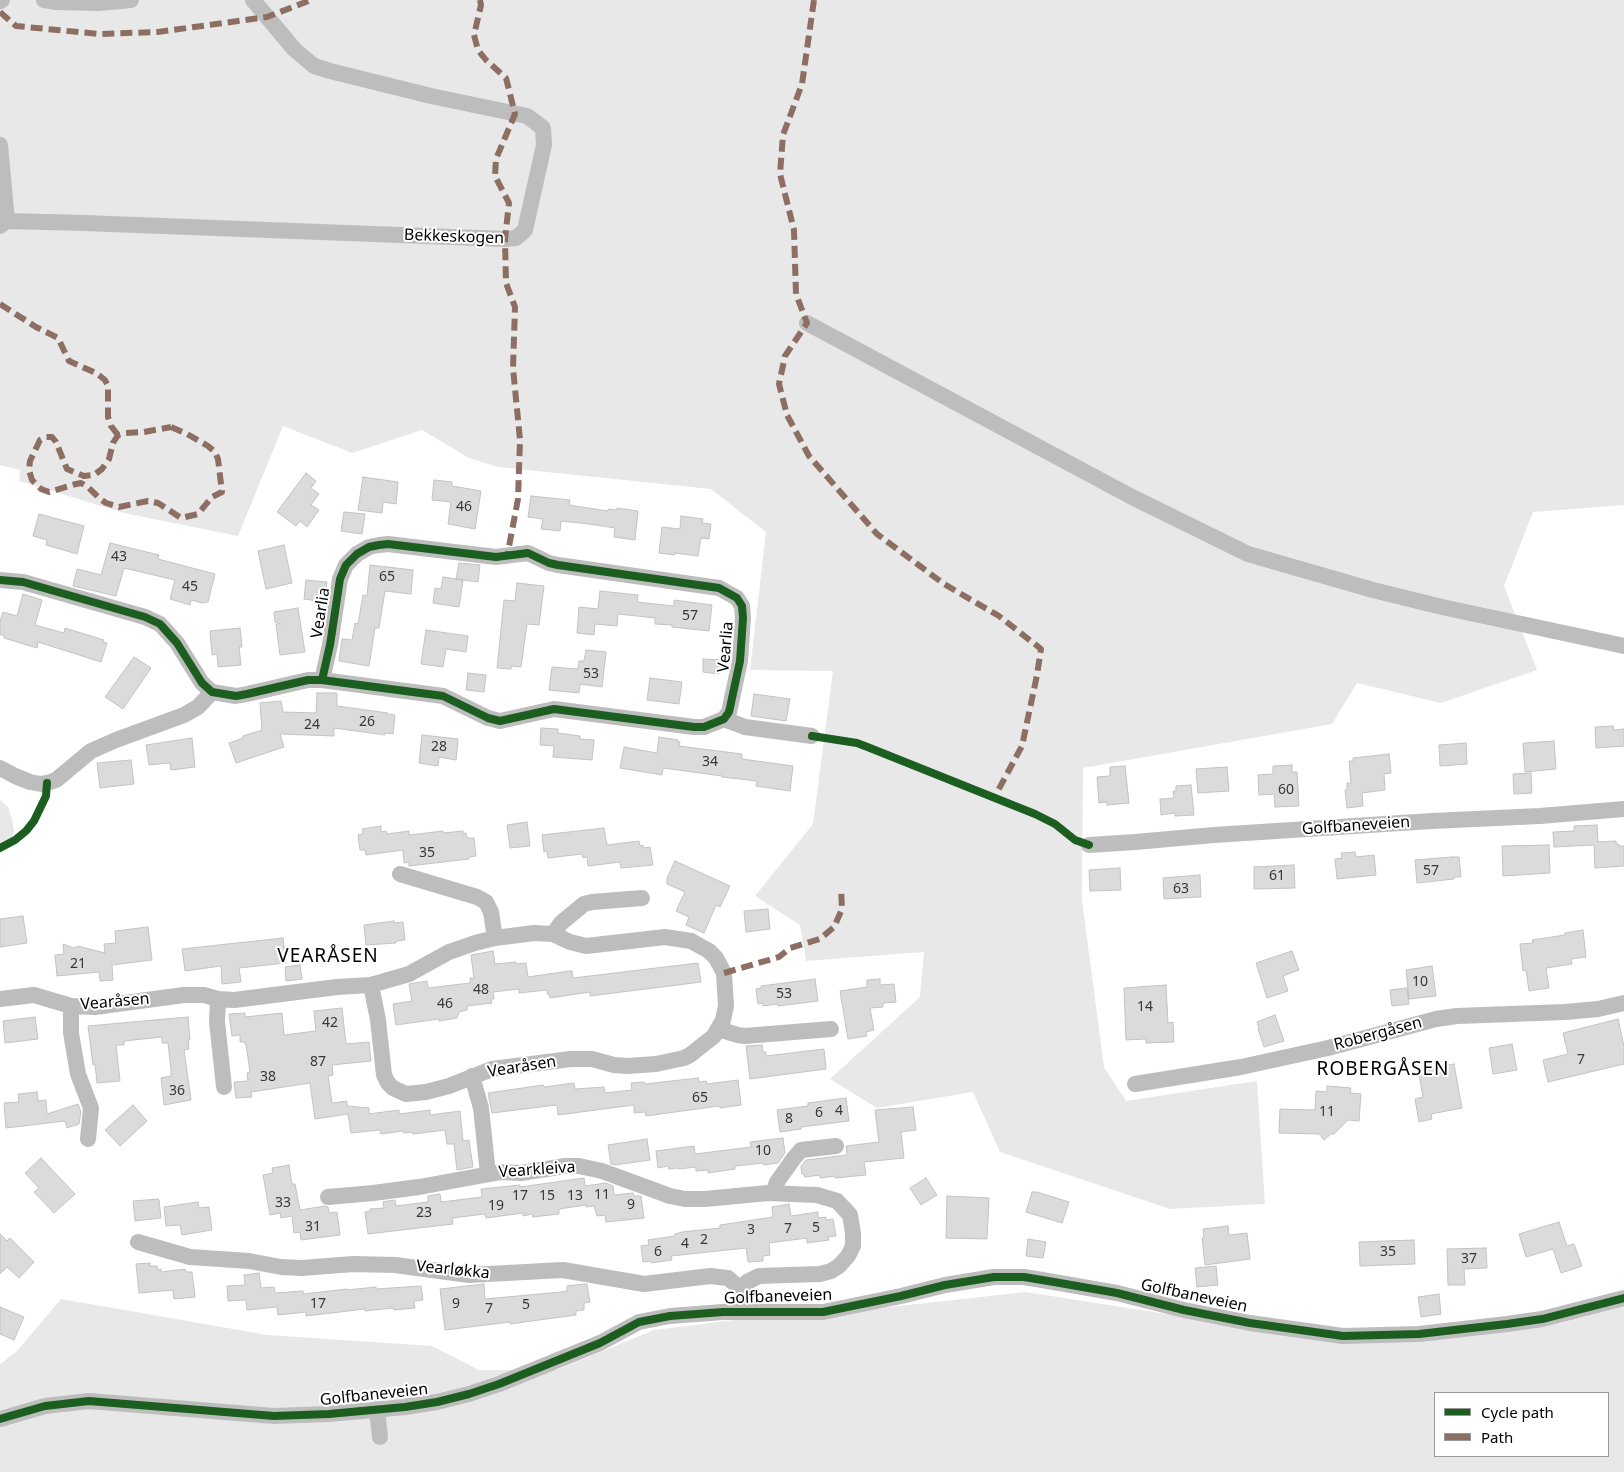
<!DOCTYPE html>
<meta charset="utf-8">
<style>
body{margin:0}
#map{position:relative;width:1624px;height:1472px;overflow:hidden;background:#fff;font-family:"Noto Sans",sans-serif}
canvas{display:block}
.legend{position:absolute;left:1434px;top:1392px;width:175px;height:65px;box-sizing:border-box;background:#fff;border:1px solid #999;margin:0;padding:6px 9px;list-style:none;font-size:15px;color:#000}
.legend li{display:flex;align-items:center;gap:10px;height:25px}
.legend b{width:25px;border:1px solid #999}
</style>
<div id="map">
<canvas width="1624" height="1472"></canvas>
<ul class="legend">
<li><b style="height:6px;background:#1b5e20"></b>Cycle path</li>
<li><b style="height:6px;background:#8d6e63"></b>Path</li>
</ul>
</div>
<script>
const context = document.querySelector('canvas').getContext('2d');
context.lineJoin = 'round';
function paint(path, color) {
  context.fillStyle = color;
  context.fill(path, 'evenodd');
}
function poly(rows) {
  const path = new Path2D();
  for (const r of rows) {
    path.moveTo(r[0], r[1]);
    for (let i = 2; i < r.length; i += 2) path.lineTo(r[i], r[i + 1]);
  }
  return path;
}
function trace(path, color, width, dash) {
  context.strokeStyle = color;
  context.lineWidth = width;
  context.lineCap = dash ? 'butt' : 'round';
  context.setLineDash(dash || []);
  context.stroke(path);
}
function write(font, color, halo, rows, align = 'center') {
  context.font = font + ' "Noto Sans",sans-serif';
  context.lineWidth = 4;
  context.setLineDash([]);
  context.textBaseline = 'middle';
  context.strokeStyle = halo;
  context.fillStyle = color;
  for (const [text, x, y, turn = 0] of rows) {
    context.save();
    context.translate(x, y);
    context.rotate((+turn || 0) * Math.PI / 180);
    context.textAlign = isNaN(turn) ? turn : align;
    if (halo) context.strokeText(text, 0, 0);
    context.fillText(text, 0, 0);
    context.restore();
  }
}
paint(poly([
 [0,0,1624,0,1624,505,1533,512,1504,586,1537,670,1441,703,1357,683,1332,724,1083,768,1082,900,1104,1067,1126,1101,1257,1081,1265,1204,1170,1209,1000,1152,973,1092,877,1108,830,1079,920,997,924,952,806,961,800,925,755,896,813,824,833,671,750,670,766,532,711,489,498,467,469,458,422,430,352,453,283,426,238,536,124,513,19,481,20,470,0,465],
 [0,800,8,807,12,819,14,831,12,839,0,845],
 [1026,1292,1306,1336,1373,1341,1624,1303,1624,1472,0,1472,0,1364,16,1352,61,1299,268,1335,432,1346,479,1370,557,1370,654,1330,742,1319,890,1307],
 [1435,1393,1608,1393,1608,1456,1435,1456]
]), '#e8e8e8');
const building = poly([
 [306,473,316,481,311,488,319,494,311,505,319,510,307,527,300,521,296,526,277,512,306,473],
 [363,477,398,482,396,504,383,502,382,513,358,510,363,477],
 [434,480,452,482,452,486,481,491,475,529,448,524,451,502,432,500,434,480],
 [531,496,570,500,569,505,608,511,608,509,617,510,617,508,638,511,635,540,614,537,615,528,589,524,561,521,560,531,541,529,543,519,528,517,531,496],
 [344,512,365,514,362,534,341,531,344,512],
 [39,514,84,526,77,554,46,545,47,540,33,536,39,514],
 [681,516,703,519,702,523,711,524,709,539,701,538,698,556,675,553,675,555,659,553,662,527,680,529,681,516],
 [110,543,159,555,158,559,215,574,208,602,202,603,191,600,190,605,170,599,175,580,124,568,116,596,73,586,77,569,101,575,110,543],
 [284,545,292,583,266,589,258,551,284,545],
 [459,563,480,565,478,582,456,579,459,563],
 [370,565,413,570,411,594,385,591,379,628,375,628,369,666,339,661,342,639,352,640,355,623,358,624,363,595,367,596,370,565],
 [443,577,463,580,459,607,433,603,435,588,441,589,443,577],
 [306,580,327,582,324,602,304,599,306,580],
 [517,583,544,586,539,625,527,624,521,667,511,666,511,669,497,668,504,600,515,601,517,583],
 [600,591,638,595,637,602,674,606,674,600,712,605,709,631,672,627,672,625,655,624,655,618,618,614,617,626,595,624,594,635,577,633,579,607,598,609,600,591],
 [23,594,42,600,35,625,64,633,65,628,104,640,103,642,107,643,101,662,38,642,37,648,4,638,4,636,0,634,0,621,3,612,17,616,23,594],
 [298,608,305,652,280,655,276,624,281,624,275,622,274,612,298,608],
 [240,628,242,647,239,647,241,665,218,667,217,654,212,655,210,631,240,628],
 [426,630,468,636,466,652,446,649,443,667,421,664,426,630],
 [586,650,606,652,602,687,580,684,579,693,549,690,552,667,578,669,579,661,584,661,586,650],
 [134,657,151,668,123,709,105,697,134,657],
 [703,659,720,660,719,674,703,672,703,659],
 [468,673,486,675,484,692,466,690,468,673],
 [650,678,682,682,679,704,647,700,650,678],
 [317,693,337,693,337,706,388,713,387,714,395,715,393,734,385,733,385,735,334,728,334,736,280,734,284,747,236,763,229,743,243,738,243,736,262,730,260,703,281,701,283,712,316,713,317,693],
 [754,694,790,699,786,721,751,716,754,694],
 [1613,726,1614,730,1624,729,1624,746,1596,748,1595,727,1613,726],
 [541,728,558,729,558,733,580,736,580,739,594,740,592,760,553,757,554,746,540,745,541,728],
 [422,735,458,739,456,760,439,757,438,766,419,763,422,735],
 [659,737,678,740,678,742,680,742,679,746,742,754,742,759,793,766,790,791,756,786,757,781,722,777,722,776,663,768,662,775,620,768,624,747,657,753,659,737],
 [192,738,195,767,171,770,170,763,149,765,146,745,192,738],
 [1554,741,1556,769,1525,772,1523,744,1524,743,1554,741],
 [1466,743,1467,764,1440,766,1439,745,1466,743],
 [1389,754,1391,773,1384,774,1385,790,1362,793,1363,806,1347,808,1345,790,1347,790,1347,783,1351,783,1349,761,1353,761,1353,758,1389,754],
 [131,760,134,784,100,788,97,763,131,760],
 [1292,765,1292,772,1297,772,1299,806,1275,807,1274,794,1259,795,1258,775,1273,774,1273,766,1292,765],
 [1125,766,1129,803,1107,805,1107,802,1099,803,1097,777,1110,776,1110,767,1125,766],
 [1227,767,1229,791,1198,793,1196,769,1227,767],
 [1531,773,1532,793,1514,794,1513,774,1531,773],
 [1191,785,1194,815,1175,816,1175,813,1161,815,1160,799,1174,798,1173,791,1176,791,1176,786,1191,785],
 [527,822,530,846,510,848,507,825,527,822],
 [1597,825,1598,842,1616,841,1616,844,1619,844,1619,846,1624,846,1624,866,1595,868,1594,845,1554,847,1553,832,1574,831,1574,826,1597,825],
 [381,826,381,832,386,831,387,834,409,831,409,835,443,831,443,833,463,831,463,834,466,833,467,838,474,838,476,856,469,857,469,859,409,866,409,862,404,863,403,850,366,855,365,850,360,850,358,835,363,834,362,829,381,826],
 [604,828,607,845,639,841,640,846,643,845,643,848,650,847,653,865,621,868,620,862,588,866,587,857,583,858,582,854,548,858,547,851,544,852,542,835,604,828],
 [1549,845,1550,873,1503,876,1502,846,1549,845],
 [1355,852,1356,857,1374,855,1376,875,1337,879,1335,859,1342,858,1341,853,1355,852],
 [1452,857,1459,857,1461,877,1454,877,1454,879,1417,883,1415,860,1452,857],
 [675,861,730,886,720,907,716,905,704,933,686,925,689,917,676,911,685,892,667,884,667,878,675,861],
 [1294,865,1295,888,1254,889,1254,867,1294,865],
 [1120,868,1121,890,1090,891,1089,870,1120,868],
 [1200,875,1201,897,1164,899,1163,878,1200,875],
 [768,909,770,929,746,932,744,911,768,909],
 [23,916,27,943,0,947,0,919,23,916],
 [394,921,394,923,403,922,405,940,396,941,396,943,366,945,364,925,394,921],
 [148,927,152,960,112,965,113,980,100,981,99,972,57,976,55,955,64,954,63,944,74,948,78,946,105,953,104,944,116,943,115,931,148,927],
 [1583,930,1586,957,1571,959,1572,964,1546,968,1549,988,1529,991,1526,970,1523,971,1520,944,1533,943,1532,940,1565,935,1565,933,1583,930],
 [283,938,286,963,239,968,241,982,222,984,221,966,185,971,182,949,283,938],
 [493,951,495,964,516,962,516,964,526,963,528,977,569,971,572,971,573,978,698,963,701,982,590,996,590,992,550,998,549,994,547,994,547,990,519,993,519,989,493,992,494,999,491,999,492,1003,467,1006,467,1010,459,1012,457,1018,439,1021,439,1019,396,1025,393,1004,412,1001,409,984,427,981,428,988,470,983,470,978,474,978,471,955,493,951],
 [1292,951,1299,970,1283,976,1288,991,1267,998,1256,963,1292,951],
 [300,965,302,979,286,981,285,967,300,965],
 [1432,966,1436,996,1409,999,1406,970,1432,966],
 [815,979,818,1001,778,1006,778,1004,763,1006,763,1003,758,1004,756,989,761,988,761,986,815,979],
 [880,979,880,985,894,984,896,1002,883,1003,883,1007,870,1008,874,1030,866,1032,867,1036,848,1039,840,991,867,987,867,980,880,979],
 [1166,985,1168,1023,1173,1022,1174,1042,1146,1043,1146,1039,1126,1040,1124,988,1166,985],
 [1407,988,1409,1004,1392,1006,1390,990,1407,988],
 [342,1008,346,1044,369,1042,371,1061,332,1065,333,1075,328,1076,332,1103,347,1101,347,1106,369,1108,369,1114,399,1110,399,1114,430,1110,430,1115,460,1111,463,1141,469,1140,473,1167,457,1170,454,1144,447,1144,445,1130,413,1134,413,1132,404,1133,403,1131,381,1134,380,1130,351,1133,348,1114,315,1119,310,1083,251,1092,252,1097,236,1098,234,1082,248,1081,247,1073,250,1072,246,1044,245,1044,245,1042,240,1042,240,1035,232,1036,229,1014,245,1013,245,1017,282,1013,284,1035,316,1031,314,1011,342,1008],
 [1275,1015,1284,1041,1264,1047,1258,1029,1259,1028,1257,1022,1275,1015],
 [35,1017,38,1039,5,1043,3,1021,35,1017],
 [188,1017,190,1040,188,1040,189,1049,184,1050,191,1100,164,1105,161,1078,171,1076,171,1070,168,1043,162,1043,162,1037,124,1041,124,1045,116,1045,120,1081,97,1083,95,1064,93,1065,88,1026,188,1017],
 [1618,1019,1624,1046,1624,1064,1548,1082,1543,1060,1568,1054,1563,1033,1618,1019],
 [1512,1044,1517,1070,1493,1074,1489,1048,1512,1044],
 [762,1045,763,1052,766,1052,766,1056,824,1049,826,1069,750,1079,746,1046,762,1045],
 [1454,1064,1462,1108,1431,1114,1432,1119,1419,1122,1415,1099,1423,1097,1418,1070,1454,1064],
 [698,1078,699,1082,706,1081,707,1084,738,1080,741,1105,720,1108,719,1106,646,1116,645,1112,634,1113,634,1105,558,1115,557,1105,492,1113,488,1093,543,1085,544,1087,574,1083,575,1089,604,1087,605,1093,632,1090,631,1083,644,1082,645,1084,698,1078],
 [1327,1086,1351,1088,1350,1093,1361,1094,1359,1121,1348,1120,1334,1134,1331,1134,1324,1140,1319,1134,1279,1133,1280,1109,1315,1110,1316,1091,1327,1092,1327,1086],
 [37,1092,38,1101,46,1100,47,1114,78,1104,81,1112,79,1124,67,1128,65,1121,6,1128,4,1103,19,1102,18,1094,37,1092],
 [846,1098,849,1121,801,1127,801,1129,780,1132,777,1110,808,1106,808,1103,846,1098],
 [133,1105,147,1121,120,1146,105,1130,133,1105],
 [913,1107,916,1130,901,1132,904,1158,864,1162,866,1175,835,1178,835,1176,820,1178,820,1175,805,1177,804,1174,802,1174,801,1166,806,1160,847,1155,846,1146,879,1142,875,1110,913,1107],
 [783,1138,785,1153,778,1163,764,1165,763,1163,735,1166,735,1169,708,1173,708,1170,696,1171,696,1167,679,1169,678,1168,669,1169,668,1166,658,1168,656,1151,694,1146,695,1154,751,1147,750,1142,783,1138],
 [647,1139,650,1160,615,1165,611,1164,608,1145,647,1139],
 [41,1158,75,1194,54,1213,34,1192,39,1188,25,1173,41,1158],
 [289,1165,292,1184,295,1184,300,1210,325,1206,328,1207,329,1213,337,1212,340,1235,301,1240,300,1232,294,1233,292,1216,281,1218,280,1213,270,1215,263,1175,273,1173,272,1168,289,1165],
 [584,1178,585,1186,606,1183,613,1186,614,1195,633,1193,634,1196,641,1196,644,1218,606,1222,605,1215,597,1216,594,1206,586,1207,586,1205,559,1209,559,1214,533,1217,532,1214,523,1216,523,1213,486,1218,485,1214,452,1218,453,1224,368,1234,365,1212,370,1211,370,1209,384,1208,383,1202,395,1200,396,1206,428,1202,428,1196,440,1194,441,1202,482,1197,481,1189,520,1185,520,1187,584,1178],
 [926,1178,937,1195,921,1205,910,1188,926,1178],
 [1032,1192,1037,1192,1069,1202,1062,1223,1026,1212,1032,1192],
 [947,1196,989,1198,987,1239,946,1238,947,1196],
 [158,1199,159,1200,161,1218,135,1221,133,1201,158,1199],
 [198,1202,199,1208,209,1207,212,1230,182,1235,180,1225,166,1226,164,1207,198,1202],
 [789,1204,791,1216,818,1212,818,1218,826,1217,826,1220,833,1219,836,1236,828,1237,829,1240,807,1243,807,1238,769,1243,770,1255,763,1256,763,1261,748,1262,746,1248,671,1256,672,1260,651,1263,651,1261,643,1262,641,1246,649,1245,648,1240,675,1236,675,1234,682,1232,720,1228,720,1225,773,1217,772,1207,789,1204],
 [1559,1222,1567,1246,1574,1244,1582,1266,1561,1273,1553,1249,1526,1257,1519,1234,1559,1222],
 [1228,1226,1229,1235,1247,1233,1250,1259,1205,1265,1202,1238,1204,1238,1203,1229,1228,1226],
 [0,1234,7,1241,10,1238,34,1262,19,1278,7,1267,0,1274,0,1234],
 [1028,1239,1046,1242,1043,1258,1026,1256,1028,1239],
 [1414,1240,1415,1264,1360,1266,1359,1242,1414,1240],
 [1486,1248,1487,1268,1464,1269,1465,1285,1448,1285,1447,1249,1486,1248],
 [150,1263,150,1266,157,1266,158,1270,161,1269,161,1272,185,1269,186,1272,192,1272,195,1297,174,1299,173,1290,139,1293,136,1264,150,1263],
 [1216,1266,1218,1285,1197,1287,1195,1268,1216,1266],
 [259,1273,261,1288,274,1287,275,1293,303,1291,303,1294,347,1289,347,1290,376,1287,376,1289,421,1286,423,1300,414,1301,415,1308,394,1310,393,1308,365,1311,365,1309,306,1316,306,1312,278,1315,277,1307,247,1310,246,1300,228,1301,227,1286,245,1285,244,1275,259,1273],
 [484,1284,485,1299,561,1292,567,1291,567,1286,584,1284,587,1284,590,1302,584,1303,584,1310,576,1311,576,1315,510,1324,510,1322,445,1330,440,1289,484,1284],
 [1439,1294,1441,1314,1421,1317,1418,1297,1439,1294],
 [0,1307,24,1317,14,1340,0,1334,0,1307]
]);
paint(building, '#dbdbdb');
trace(building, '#c3c3c3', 1);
trace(poly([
 [44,0,56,2,98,3,131,0],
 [0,1,2,0],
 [0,145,7,221],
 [0,226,7,221,84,223,505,239,516,238,525,230,544,145,543,128,527,116,431,96,330,71,314,66,294,49,253,0],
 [807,323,1132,497,1248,554,1373,590,1442,607,1624,646],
 [0,580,23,582,145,617,160,624,177,643,202,683,212,692,236,696,247,694,308,680,322,680,443,696,488,718,500,721,554,709,694,727,704,727,724,719,729,712,740,661,743,618,742,606,737,598,719,588,558,565,549,563,528,553,496,557,388,544,379,545,369,547,357,554,346,565,340,579,330,645,322,680],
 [724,719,745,727,812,736],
 [0,768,15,776,30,782,41,784,47,783,56,780,91,751,116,740,184,715,198,707,212,692],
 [1089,845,1135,842,1214,835,1432,821,1540,816,1624,809],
 [400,874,477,897,486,902,491,912,495,938],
 [553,934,561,923,584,904,592,902,642,898],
 [0,999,34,995,71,1006,95,1007,184,995,204,995,218,999,234,1000,337,987,371,985,409,974,449,952,475,943,495,938,534,933,553,934,570,942,586,946,665,937,691,941,709,951,716,958,724,973,726,1006,723,1020,714,1036,690,1055,684,1058,656,1064,627,1066,614,1065,592,1059,571,1059,492,1069,449,1086,426,1092,406,1094,393,1088,388,1083,384,1075,378,1020,371,985],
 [218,999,217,1022,224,1087],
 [71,1006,71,1033,78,1074,91,1108,88,1139],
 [718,1029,738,1035,745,1036,831,1029],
 [472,1076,481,1108,488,1174],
 [1135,1084,1241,1067,1328,1048,1436,1019,1457,1016,1565,1012,1598,1009,1624,1003],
 [773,1193,777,1182,794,1158,801,1150,836,1146],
 [328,1197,373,1193,419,1187,501,1172,521,1173,565,1166,579,1166,602,1171,670,1196,685,1199,705,1199,768,1193,817,1195,837,1201,850,1215,853,1233,853,1246,848,1256,839,1266,831,1271,820,1274,759,1276,747,1282,741,1289],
 [138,1242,190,1257,249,1261,281,1267,302,1268,353,1264,395,1265,469,1275,563,1270,644,1284,710,1276,728,1278,741,1289,740,1298],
 [377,1409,380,1437],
 [0,1419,45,1406,89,1401,274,1416,329,1414,405,1407,437,1402,469,1394,499,1384,600,1343,639,1322,670,1316,723,1312,823,1312,901,1296,945,1285,994,1277,1024,1277,1054,1282,1117,1293,1184,1310,1250,1323,1343,1336,1419,1334,1507,1324,1542,1319,1624,1298]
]), '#bdbdbd', 16);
trace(poly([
 [480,0,481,5,474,35,478,50,486,60,506,78,515,114,496,159,495,176,509,203,505,239,506,283,515,307,513,368,520,440,518,499,507,557],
 [814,0,802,84,783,135,780,174,794,230,796,294,807,323,785,356,779,384,787,415,809,456,877,534,944,584,999,616,1041,649,1037,675,1022,746,994,798],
 [0,12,16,26,99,34,158,32,267,17,311,0],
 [0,304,36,327,58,338,69,361,96,373,105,380,108,386,108,417,111,426,118,435],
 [171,427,187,434,208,446,215,452,218,459,222,492,212,497,198,514,181,518,158,503,148,501,119,507,106,503,99,498,88,487,81,483,76,484,49,492,41,489,32,480,29,470,30,461,40,440,46,437,52,437,56,442,67,469,84,476,94,475,102,469,109,459,113,443,118,435,125,433,144,432,171,427],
 [724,973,779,957,790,948,820,939,834,927,842,909,841,888]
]), '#8d6e63', 6, [12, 6]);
trace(poly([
 [0,580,23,582,145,617,160,624,177,643,202,683,212,692,236,696,247,694,308,680,322,680,443,696,488,718,500,721,554,709,694,727,704,727,724,719,729,712,740,661,743,618,742,606,737,598,719,588,558,565,549,563,528,553,496,557,388,544,379,545,369,547,357,554,346,565,340,579,330,645,322,680],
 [812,736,857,743,870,748,1035,814,1055,824,1075,840,1089,845],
 [0,848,15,840,26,831,34,821,46,796,47,783],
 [0,1419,45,1406,89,1401,274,1416,329,1414,405,1407,437,1402,469,1394,499,1384,600,1343,639,1322,670,1316,723,1312,823,1312,901,1296,945,1285,994,1277,1024,1277,1054,1282,1117,1293,1184,1310,1250,1323,1343,1336,1419,1334,1507,1324,1542,1319,1624,1298]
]), '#1b5e20', 8);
write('14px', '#373737', null, [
 ["46",464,507],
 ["43",119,557],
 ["65",387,577],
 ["45",190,587],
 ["57",690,616],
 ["53",591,674],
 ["26",367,722],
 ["24",312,725],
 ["28",439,747],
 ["34",710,762],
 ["60",1286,790],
 ["35",427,853],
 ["57",1431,871],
 ["61",1277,876],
 ["63",1181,889],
 ["21",78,964],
 ["10",1420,982],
 ["48",481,990],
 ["53",784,994],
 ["46",445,1004],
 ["14",1145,1007],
 ["42",330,1023],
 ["7",1581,1060],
 ["87",318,1062],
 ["38",268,1077],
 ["36",177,1091],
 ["65",700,1098],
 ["4",839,1111],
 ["11",1327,1112],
 ["6",819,1113],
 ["8",789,1119],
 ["10",763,1151],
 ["11",602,1195],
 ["17",520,1196],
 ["15",547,1196],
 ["13",575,1196],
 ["33",283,1203],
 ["9",631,1205],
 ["19",496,1206],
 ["23",424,1213],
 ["31",313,1227],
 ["5",816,1228],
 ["7",788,1229],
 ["3",751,1230],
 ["2",704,1240],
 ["4",685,1244],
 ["6",658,1252],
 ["35",1388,1252],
 ["37",1469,1259],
 ["17",318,1304],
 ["9",456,1304],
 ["5",526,1305],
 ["7",489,1309]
]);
write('16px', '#000', '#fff', [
 ["Bekkeskogen",454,237,2],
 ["Vearlia",321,613,-81],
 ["Vearlia",726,647,-85],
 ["Golfbaneveien",1356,826,-4],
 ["Vearåsen",115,1002,-5],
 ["Robergåsen",1378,1034,-15],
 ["Vearåsen",522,1067,-9],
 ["Vearkleiva",537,1170,-4],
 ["Vearløkka",453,1270,6],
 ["Golfbaneveien",1194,1296,12],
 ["Golfbaneveien",778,1297,-2],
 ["Golfbaneveien",374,1395,-6]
]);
context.letterSpacing = '1px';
write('19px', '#000', '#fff', [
 ["VEARÅSEN",328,957],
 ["ROBERGÅSEN",1383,1070]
]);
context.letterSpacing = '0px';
</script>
